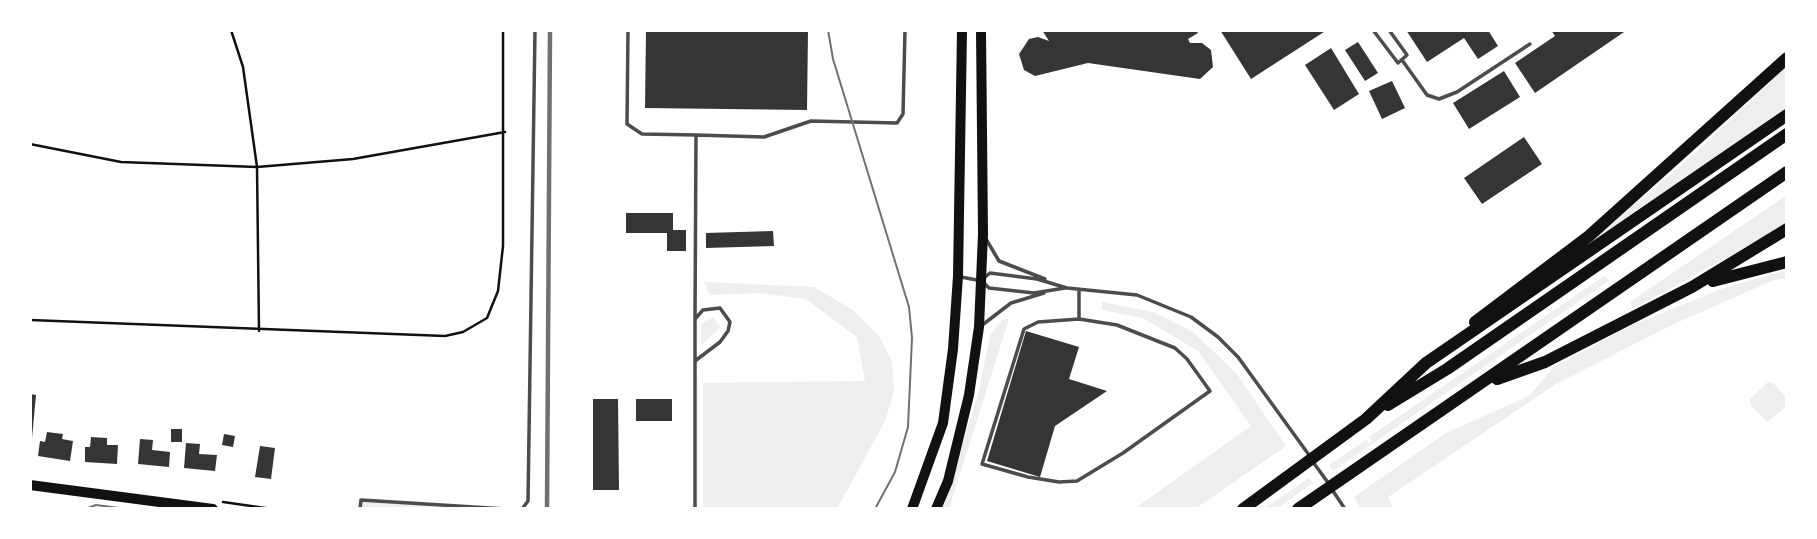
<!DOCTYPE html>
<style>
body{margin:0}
#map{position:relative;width:1817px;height:539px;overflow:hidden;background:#fff;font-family:Karla,sans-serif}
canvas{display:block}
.frame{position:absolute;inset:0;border:32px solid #fff;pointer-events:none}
</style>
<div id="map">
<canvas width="1817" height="539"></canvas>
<div class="frame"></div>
</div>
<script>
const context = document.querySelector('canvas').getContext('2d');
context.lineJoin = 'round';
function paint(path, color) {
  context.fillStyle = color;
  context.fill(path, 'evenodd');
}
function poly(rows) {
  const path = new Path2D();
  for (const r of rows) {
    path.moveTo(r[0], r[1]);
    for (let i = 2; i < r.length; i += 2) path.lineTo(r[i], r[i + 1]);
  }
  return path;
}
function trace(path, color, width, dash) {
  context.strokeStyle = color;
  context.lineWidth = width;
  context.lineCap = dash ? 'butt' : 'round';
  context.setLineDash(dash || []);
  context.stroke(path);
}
paint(poly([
 [1787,66,1787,111,1590,243,1703,146],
 [1787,195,1787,224,1633,309,1630,302],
 [1787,270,1787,278,1774,280,1674,324,1556,384,1388,497,1393,509,1361,509,1356,501,1354,497,1446,433,1529,396,1554,367,1630,326,1724,288],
 [1604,276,1610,280,1372,444,1333,471,1329,465,1366,440,1369,443,1372,441,1369,437],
 [704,282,814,287,853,310,879,336,892,361,894,391,885,421,837,509,703,509,703,383,865,381,857,337,806,299,760,293,710,295],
 [1102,302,1153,312,1193,332,1236,373,1286,446,1195,509,1134,509,1251,426,1198,351,1143,318,1102,310],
 [713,317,720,326,718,330,701,345,701,324],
 [1009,319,949,509,941,509,978,395,990,335,1002,320],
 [1768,382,1773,383,1787,398,1787,406,1767,422,1750,404,1750,399],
 [1309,478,1313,483,1276,509,1264,509],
 [361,500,506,509,360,509]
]), '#eee');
paint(poly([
 [646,30,808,30,807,110,645,108],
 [1042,30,1196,30,1198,33,1188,39,1190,43,1202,43,1211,50,1213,67,1200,79,1088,63,1035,76,1024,70,1019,54,1029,39,1038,37,1049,41],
 [1220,30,1327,30,1251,79],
 [1406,30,1488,30,1498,46,1478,59,1464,38,1427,62],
 [1551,30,1627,30,1535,93,1515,63,1555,36],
 [1358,42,1378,73,1365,81,1345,50],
 [1331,48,1359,94,1334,110,1305,65],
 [1504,71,1520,97,1469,129,1453,103],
 [1392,81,1405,108,1382,119,1369,91],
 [1524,137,1542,164,1482,204,1464,178],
 [626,213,673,213,673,230,686,230,686,251,667,251,667,233,626,233],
 [773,231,774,246,706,248,706,233],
 [1026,331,1079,347,1069,379,1107,391,1055,426,1040,477,987,461],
 [30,394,36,395,32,438,30,438],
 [593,399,618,399,619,490,593,490],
 [636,399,672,399,672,421,636,421],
 [171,429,182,429,182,442,171,442],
 [47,432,63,434,62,439,73,441,70,461,38,456,40,441,45,442],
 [224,434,235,436,233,447,222,445],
 [91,437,107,438,107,445,118,445,117,464,85,462,85,447,90,447],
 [140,439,153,440,152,450,170,452,169,467,138,464],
 [186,443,200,444,199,454,217,455,215,471,184,468],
 [260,446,275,448,271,479,255,477]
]), '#353535');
trace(poly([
 [231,30,243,67,257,167,259,331],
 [30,144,121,162,257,167,353,159,505,132],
 [30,320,445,336,463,332,487,318,498,291,503,246,503,30],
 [223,502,272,509]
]), '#111', 2.5);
trace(poly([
 [628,30,627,124,642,134,696,135],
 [1373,30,1398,63,1407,55,1389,30],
 [1402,60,1427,95,1439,99,1457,92,1530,44],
 [986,239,999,261,1045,279],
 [961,277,982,281,989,288,1034,293,1065,288],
 [984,278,990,273,1037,279,1067,288,1137,295,1191,317,1218,337,1238,357,1309,455],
 [695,319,696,135,764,137,811,121,897,123,903,114,905,30],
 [1079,319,1117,325,1175,348,1187,359,1210,391,1123,453,1077,481,1059,482,1028,477,982,464,1024,329,1038,322,1079,319,1079,289],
 [981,326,1011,303,1044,293],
 [1313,462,1329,484],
 [1333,491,1345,509],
 [360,509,361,500,506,509],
 [522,509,528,501,535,30],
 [695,509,695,319,703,310,720,308,730,322,728,331,720,342,695,361]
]), '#4c4c4c', 3.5);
trace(poly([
 [30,485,213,509],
 [912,509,943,423,953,349,958,276,962,30],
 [936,509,948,481,969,395,979,327,983,234,981,30]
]), '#111', 10);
trace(poly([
 [1713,281,1787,262],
 [1475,322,1589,236,1787,58],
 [1497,379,1545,362,1692,287,1787,229],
 [1388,405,1447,369,1787,134],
 [1243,509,1366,419,1426,363,1787,115],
 [1298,509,1787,172]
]), '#111', 12);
trace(poly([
 [828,30,833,59,909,307,912,338,908,427,895,472,875,509],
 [85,509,96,505,127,509]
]), '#707070', 2);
trace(poly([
 [547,509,550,30]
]), '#707070', 4.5);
</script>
